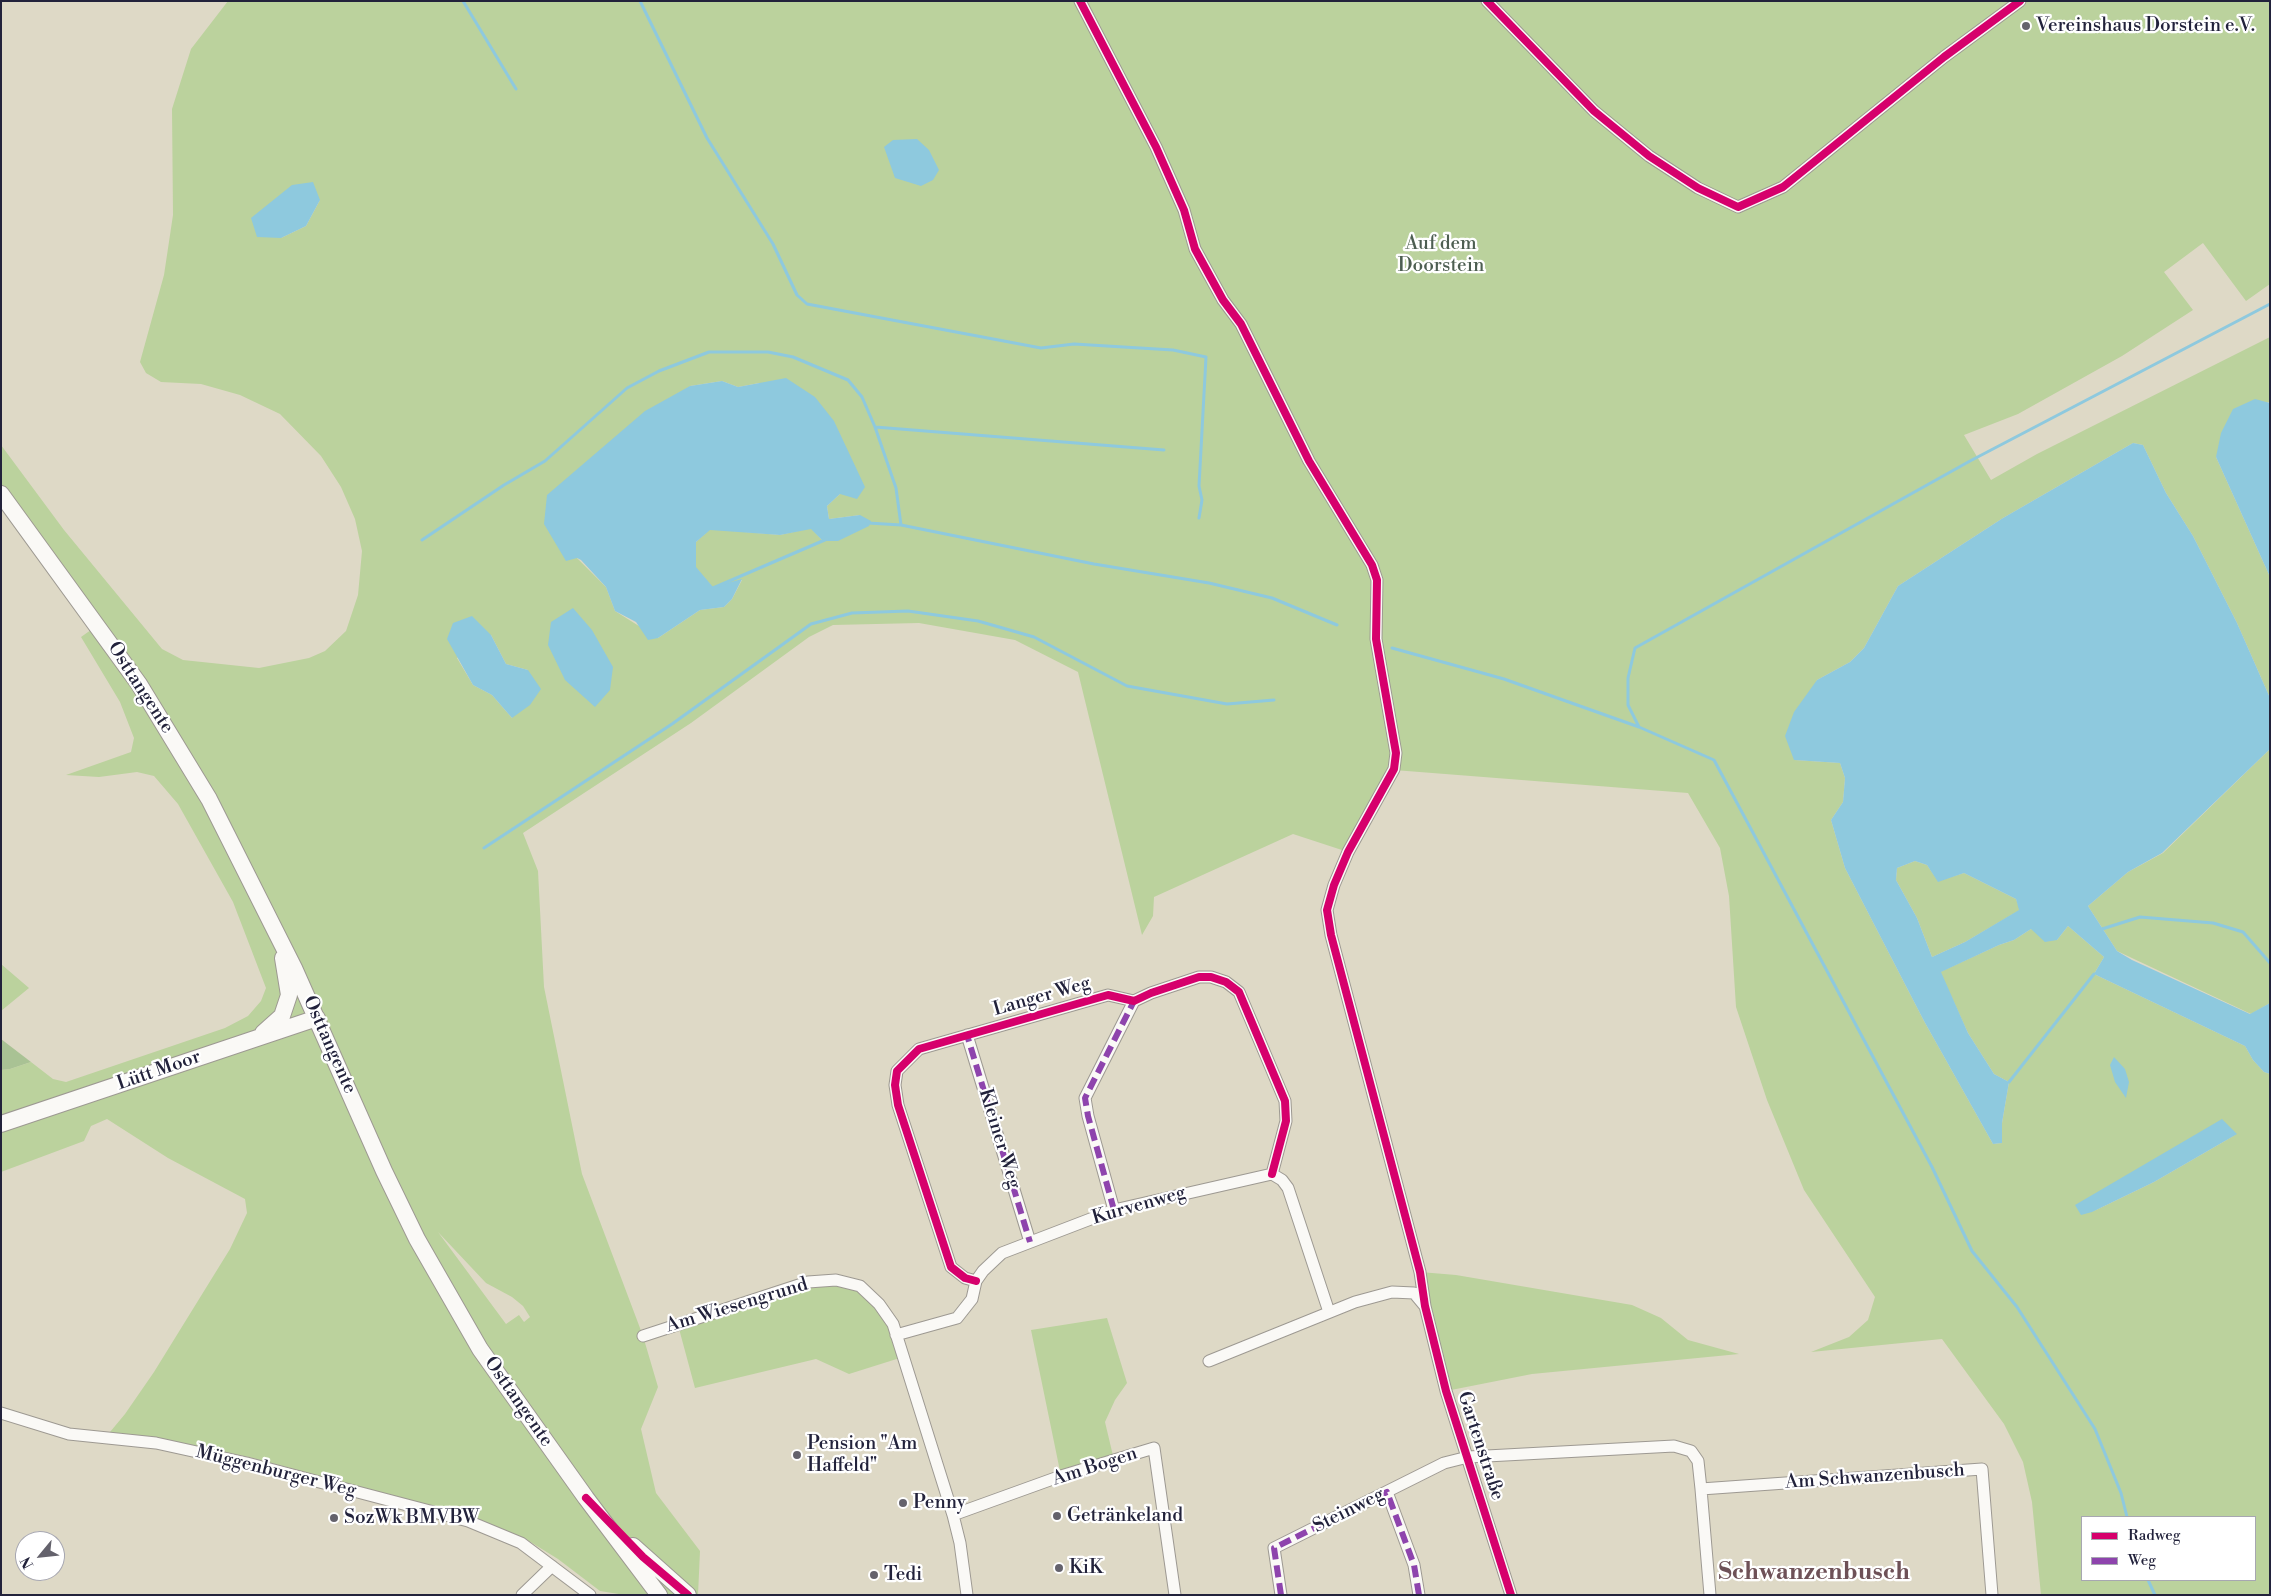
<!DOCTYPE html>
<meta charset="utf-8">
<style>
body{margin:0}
#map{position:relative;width:2271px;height:1596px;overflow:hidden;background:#ded9c6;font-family:"Libre Bodoni",serif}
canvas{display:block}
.frame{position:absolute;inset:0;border:2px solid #22223b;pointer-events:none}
.legend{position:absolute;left:2081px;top:1516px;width:175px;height:65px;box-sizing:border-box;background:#fff;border:1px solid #a7a7b1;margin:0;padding:6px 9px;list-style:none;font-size:15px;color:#22223b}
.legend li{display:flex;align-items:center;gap:10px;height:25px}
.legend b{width:25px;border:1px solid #a7a7b1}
.north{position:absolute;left:15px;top:1531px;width:50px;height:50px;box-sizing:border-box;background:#fff;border:1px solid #a7a7b1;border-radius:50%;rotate:242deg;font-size:14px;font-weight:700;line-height:20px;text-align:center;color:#22223b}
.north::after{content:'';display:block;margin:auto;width:18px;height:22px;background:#64626c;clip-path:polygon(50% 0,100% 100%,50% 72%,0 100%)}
</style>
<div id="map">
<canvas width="2271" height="1596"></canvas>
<div class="frame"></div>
<ul class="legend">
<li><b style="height:6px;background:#d6006c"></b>Radweg</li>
<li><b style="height:6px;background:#8e44ad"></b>Weg</li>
</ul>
<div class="north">N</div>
</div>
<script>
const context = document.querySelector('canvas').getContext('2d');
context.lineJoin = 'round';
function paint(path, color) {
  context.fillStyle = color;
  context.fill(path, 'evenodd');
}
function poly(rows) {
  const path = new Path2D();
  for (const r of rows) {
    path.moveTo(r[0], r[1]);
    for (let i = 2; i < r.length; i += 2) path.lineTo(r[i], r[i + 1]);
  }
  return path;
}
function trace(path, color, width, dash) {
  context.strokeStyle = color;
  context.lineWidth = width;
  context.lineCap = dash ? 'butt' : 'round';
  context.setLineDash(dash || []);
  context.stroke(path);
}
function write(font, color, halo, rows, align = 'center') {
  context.font = font + ' "Libre Bodoni",serif';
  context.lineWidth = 4.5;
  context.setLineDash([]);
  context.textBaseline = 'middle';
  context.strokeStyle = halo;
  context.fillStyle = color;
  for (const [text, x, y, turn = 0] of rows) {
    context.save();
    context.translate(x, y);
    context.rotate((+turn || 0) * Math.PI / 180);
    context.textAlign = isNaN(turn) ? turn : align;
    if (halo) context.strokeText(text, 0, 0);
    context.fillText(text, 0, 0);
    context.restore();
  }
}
paint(poly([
 [228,1,2270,1,2270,284,2246,301,2203,243,2164,272,2193,310,2122,356,2018,414,1964,435,1991,480,2037,454,2270,337,2270,403,2268,402,2216,457,2270,577,2270,698,2237,623,2193,536,2166,493,2143,445,2133,443,2003,518,1898,586,1864,648,1850,662,1817,680,1795,760,1840,763,1845,778,1843,802,1831,820,1845,868,1924,1021,1993,1144,2002,1143,2002,1123,2009,1082,1994,1074,1968,1033,1940,972,1999,945,2014,940,2031,929,2057,940,2068,926,2104,957,2094,974,2245,1046,2253,1060,2264,1072,2270,1074,2270,1595,2041,1595,2032,1502,2023,1462,2004,1424,1942,1339,1811,1352,1849,1337,1868,1320,1875,1297,1804,1190,1767,1100,1736,1007,1729,896,1720,848,1688,793,1394,770,1348,852,1293,834,1154,897,1153,916,1142,935,1078,672,1015,640,919,623,833,625,809,637,691,723,523,833,538,871,544,987,582,1174,643,1336,658,1387,641,1429,656,1493,700,1551,698,1595,659,1595,625,1559,648,1595,625,1595,600,1591,558,1559,524,1538,469,1516,249,1457,157,1439,110,1432,125,1414,154,1372,230,1249,247,1213,245,1199,168,1158,107,1119,91,1126,84,1141,1,1172,1,1070,10,1069,31,1062,53,1079,66,1082,225,1028,248,1016,261,1001,266,988,233,902,178,804,154,776,137,772,99,777,66,775,131,752,134,738,120,702,81,637,98,625,1,494,1,445,64,530,162,649,183,660,259,668,309,658,325,651,346,631,358,595,362,551,355,519,341,487,321,456,280,414,240,395,201,384,161,382,146,373,140,362,164,275,173,215,172,109,191,49],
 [320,200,306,226,281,238],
 [722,381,738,387,759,383,840,494,827,506,829,519,860,515,823,541,811,528,780,535,710,529,696,542,696,568,713,588,742,580,732,599,724,607,700,610,658,638,615,611,606,587,577,558,690,386],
 [491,635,506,664,528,670,512,718,492,695,473,685,457,658],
 [2237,1134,2154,1182,2092,1212],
 [438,1232,486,1283,512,1297,523,1306,530,1317,524,1322,519,1315,506,1324],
 [2082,1517,2255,1517,2255,1580,2082,1580],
 [2270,749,2270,1003,2251,1014,2117,951,2088,906,2128,872,2163,853],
 [1915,861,1927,865,1938,881,1964,873,2016,899,2020,910,1965,942,1932,957,1917,918,1896,880,1897,868],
 [1,964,29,988,1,1011],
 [1420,1272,1456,1275,1632,1305,1661,1318,1688,1340,1739,1354,1532,1374,1446,1391],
 [808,1282,860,1286,879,1304,903,1357,849,1374,816,1359,695,1388,678,1325],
 [1107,1318,1127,1383,1115,1400,1105,1422,1114,1460,1061,1476,1031,1330]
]), '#bbd29d');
paint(poly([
 [1,1039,31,1062,10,1069,1,1070]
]), '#a9c294');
paint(poly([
 [917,139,929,150,939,170,933,180,921,186,895,178,884,147,893,140],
 [313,182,320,200,306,226,281,238,257,237,251,218,292,185],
 [786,378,815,397,834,421,865,487,857,499,840,494,827,506,829,519,860,515,871,521,869,526,838,541,823,541,811,529,780,535,710,530,696,542,696,567,713,587,742,579,732,599,724,607,700,610,658,638,648,640,636,622,615,611,606,587,581,560,577,558,566,561,544,524,547,495,645,411,690,386,722,381,738,387],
 [2255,399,2270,403,2270,577,2216,457,2221,433,2233,409],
 [2133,443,2143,445,2166,493,2193,536,2237,623,2270,698,2270,749,2162,853,2128,872,2088,906,2117,951,2132,960,2250,1014,2270,1003,2270,1074,2264,1072,2253,1060,2245,1046,2094,974,2104,957,2068,926,2057,940,2045,942,2031,929,2014,940,1999,945,1941,972,1968,1033,1994,1074,2009,1082,2002,1123,2002,1143,1993,1144,1924,1021,1845,868,1831,820,1843,802,1845,778,1840,763,1794,760,1785,736,1794,712,1817,680,1850,662,1864,648,1898,586,2003,518],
 [1915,861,1927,865,1938,882,1964,873,2016,899,2019,910,1965,942,1932,957,1917,918,1896,880,1897,868],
 [573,608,592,630,613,667,610,690,595,707,565,680,548,645,551,622],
 [472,616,491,635,506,664,528,670,541,689,530,705,512,718,492,695,473,685,447,639,453,623],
 [2114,1057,2125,1069,2129,1082,2126,1098,2115,1082,2110,1065],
 [2222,1119,2237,1134,2154,1182,2092,1212,2081,1215,2075,1205]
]), '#8ec9de');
trace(poly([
 [463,1,516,89],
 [640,1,707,138,773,244,797,295,807,304,1041,348,1074,344,1173,350,1206,357,1199,486,1202,500,1199,518],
 [875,427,1164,450],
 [868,523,901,525,1094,564,1209,583,1272,598,1337,625],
 [422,540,504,485,545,461,627,388,659,371,709,352,768,352,793,357,848,380,862,397,875,427,896,488,901,525],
 [713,588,827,539],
 [1392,648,1504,679,1639,727,1714,760,1932,1167,1972,1251,2017,1307,2095,1429,2121,1493,2127,1517],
 [1639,727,1628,705,1628,678,1635,648,1970,461,2270,304],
 [484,848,672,724,811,624,852,613,908,611,978,621,1034,637,1127,686,1227,704,1274,700],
 [2102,929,2140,917,2213,923,2243,932,2270,963],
 [2009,1082,2094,974],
 [2148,1580,2155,1595]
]), '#8ec9de', 3);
const minor = poly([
 [1080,1,1156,147,1184,210,1195,249,1223,300,1241,324,1309,461,1372,565,1377,580,1376,639,1396,753,1394,769,1348,852,1334,885,1327,910,1331,935,1420,1272,1425,1306,1446,1391,1511,1595],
 [1487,1,1594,111,1649,156,1698,188,1738,207,1783,187,1944,57,2020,1],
 [967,1035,1030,1242],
 [1114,1210,1088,1116,1085,1098,1134,1001],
 [976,1281,965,1278,951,1267,898,1105,895,1085,897,1071,919,1049,1108,995,1134,1001,1151,993,1199,977,1211,977,1226,982,1239,992,1285,1101,1286,1121,1272,1174],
 [896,1335,957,1318,972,1299,976,1281,983,1271,1002,1253,1114,1210,1272,1174,1282,1180,1288,1188,1329,1312],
 [643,1336,808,1282,836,1280,860,1286,879,1304,893,1324,953,1515,960,1543,967,1595],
 [1209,1361,1355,1302,1392,1292,1414,1293,1424,1305],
 [1,1413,69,1434,156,1443,247,1463,468,1521,521,1543,590,1595],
 [1387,1492,1414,1565,1419,1595],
 [953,1515,1061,1476,1154,1448,1175,1595],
 [522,1595,552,1566],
 [1281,1595,1274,1548,1444,1463,1468,1457,1674,1446,1691,1451,1698,1461,1701,1489],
 [1710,1595,1701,1489,1982,1469,1992,1595]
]);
const secondary = poly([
 [1,494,139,684,209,799,294,968,384,1171,417,1239,480,1349,586,1498,659,1595],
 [263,1033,282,1016,289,995,283,958],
 [1,1124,317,1018],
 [633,1546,688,1595]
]);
trace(minor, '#9d9992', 13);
trace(secondary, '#9d9992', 18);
trace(minor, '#faf9f6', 11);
trace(secondary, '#faf9f6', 16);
trace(poly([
 [972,1034,967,1035,1030,1242],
 [1114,1210,1088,1116,1085,1098,1134,1001],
 [1281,1595,1274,1548,1387,1492,1414,1565,1419,1595]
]), '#8e44ad', 6, [12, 6]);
trace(poly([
 [1080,1,1156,147,1184,210,1195,249,1223,300,1241,324,1309,461,1372,565,1377,580,1376,639,1396,753,1394,769,1348,852,1334,885,1327,910,1331,935,1420,1272,1425,1306,1446,1391,1511,1595],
 [1487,1,1594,111,1649,156,1698,188,1738,207,1783,187,1944,57,2020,1],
 [976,1281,965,1278,951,1267,898,1105,895,1085,897,1071,919,1049,1108,995,1134,1001,1151,993,1199,977,1211,977,1226,982,1239,992,1285,1101,1286,1121,1272,1174],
 [586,1498,643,1557,688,1595]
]), '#d6006c', 8);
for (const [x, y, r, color] of [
 [2026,26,5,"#64626c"],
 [797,1455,5,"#64626c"],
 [903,1503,5,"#64626c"],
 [1057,1516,5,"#64626c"],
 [334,1518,5,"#64626c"],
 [1059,1568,5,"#64626c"],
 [874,1575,5,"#64626c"]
]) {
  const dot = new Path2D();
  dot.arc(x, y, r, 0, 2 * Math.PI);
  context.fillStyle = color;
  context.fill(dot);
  trace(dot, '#fff', 2);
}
write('19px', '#22223b', '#fff', [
 ["Vereinshaus Dorstein e.V.",2036,26],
 ["Pension \"Am",807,1444],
 ["Haffeld\"",807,1466],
 ["Penny",913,1503],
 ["Getränkeland",1067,1516],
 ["SozWk BMVBW",344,1518],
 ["KiK",1069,1568],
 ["Tedi",884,1575]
], 'left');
write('19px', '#4d5e51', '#fff', [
 ["Auf dem",1441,244],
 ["Doorstein",1441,266]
]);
write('19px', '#22223b', '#fff', [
 ["Osttangente",140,688,57],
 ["Langer Weg",1042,997,-16],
 ["Osttangente",329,1045,66],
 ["Lütt Moor",159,1071,-19],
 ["Kleiner Weg",999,1139,73],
 ["Kurvenweg",1139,1206,-16],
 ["Am Wiesengrund",737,1306,-17],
 ["Osttangente",518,1402,55],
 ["Gartenstraße",1480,1446,72],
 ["Am Bogen",1095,1467,-18],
 ["Müggenburger Weg",276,1472,14],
 ["Am Schwanzenbusch",1875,1477,-4],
 ["Steinweg",1349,1511,-27]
]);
write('bold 24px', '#6e5157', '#fff', [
 ["Schwanzenbusch",1814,1573]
]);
</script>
